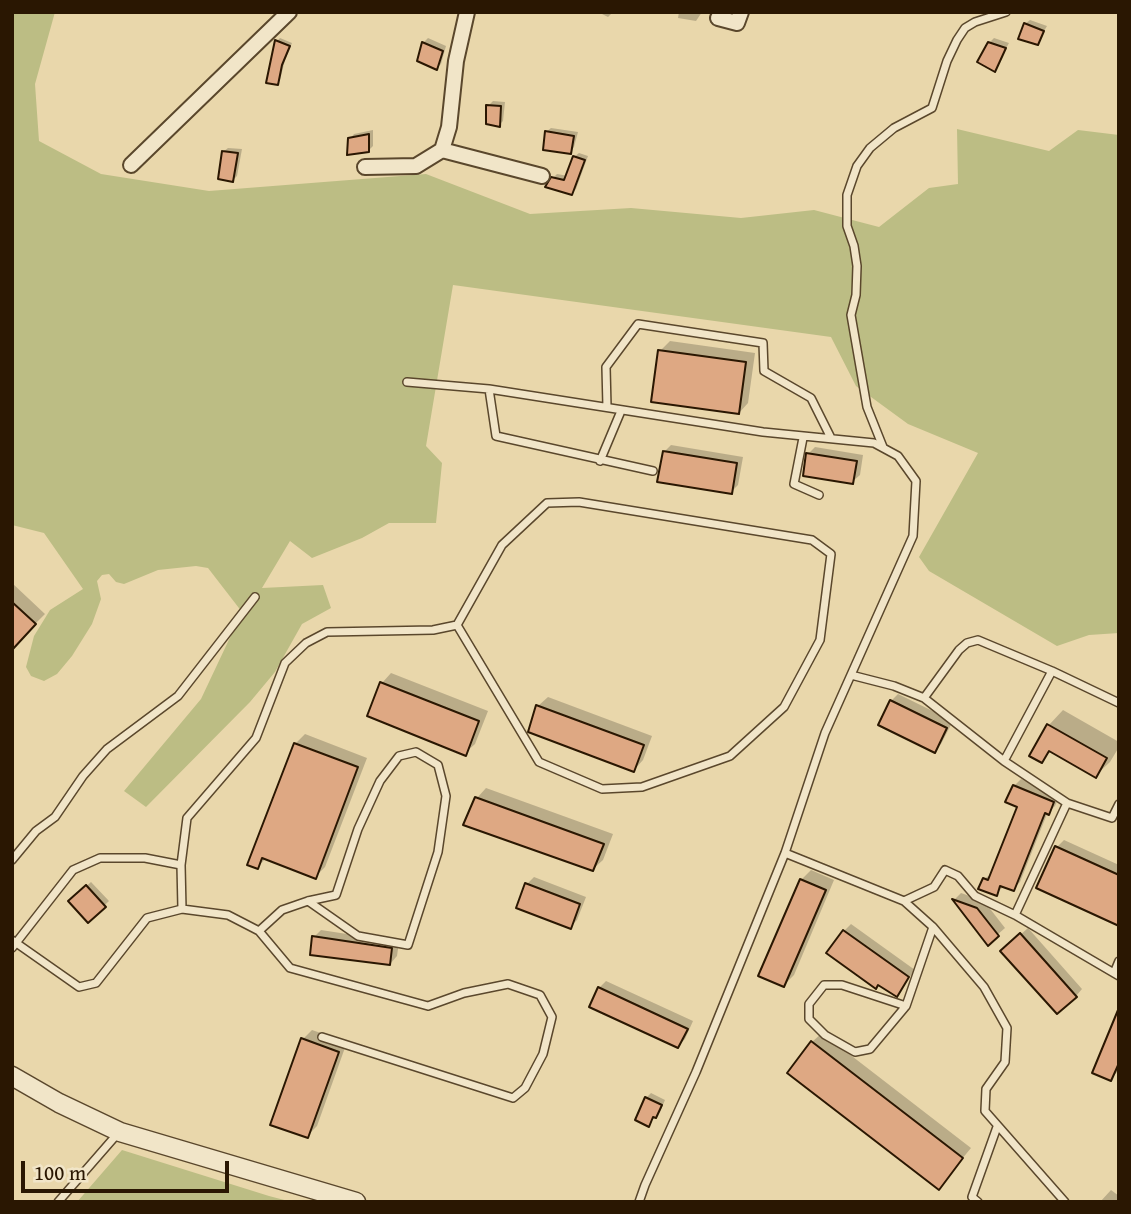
<!DOCTYPE html>
<style>
body{margin:0}
#map{position:relative;width:1131px;height:1214px;overflow:hidden;background:#e9d7ab;font-family:"Gentium Book Plus",serif}
canvas{display:block}
.frame{position:absolute;inset:0;border:14px solid #2a1702;pointer-events:none}
.scale{position:absolute;left:21px;top:1161px;width:208px;height:32px;box-sizing:border-box;border:4px solid #2a1702;border-top:0;padding-left:9px;font-size:21px;line-height:24px;white-space:nowrap;color:#2a1702;-webkit-text-stroke:5px #f1e5c8;paint-order:stroke}
</style>
<div id="map">
<canvas width="1131" height="1214"></canvas>
<div class="frame"></div>
<div class="scale">100 m</div>
</div>
<script>
const context = document.querySelector('canvas').getContext('2d');
context.lineJoin = 'round';
function paint(path, color) {
  context.fillStyle = color;
  context.fill(path, 'evenodd');
}
function poly(rows) {
  const path = new Path2D();
  for (const r of rows) {
    path.moveTo(r[0], r[1]);
    for (let i = 2; i < r.length; i += 2) path.lineTo(r[i], r[i + 1]);
  }
  return path;
}
function trace(path, color, width, dash) {
  context.strokeStyle = color;
  context.lineWidth = width;
  context.lineCap = dash ? 'butt' : 'round';
  context.setLineDash(dash || []);
  context.stroke(path);
}
paint(poly([
 [12,12,55,12,35,84,39,141,101,174,209,191,426,174,530,214,631,208,741,218,814,210,879,227,929,188,958,184,957,129,1049,151,1078,130,1119,135,1119,633,1089,635,1057,646,929,571,919,557,978,453,908,424,856,386,831,337,453,285,426,446,442,463,436,523,389,523,362,538,312,558,290,541,262,588,323,585,331,608,302,624,275,672,250,702,146,807,124,791,201,699,242,612,208,568,196,566,158,570,124,584,116,582,109,574,102,575,97,581,101,599,92,624,72,656,57,674,44,681,31,676,26,667,34,636,50,610,83,589,44,533,12,525],
 [122,1150,269,1196,292,1202,77,1202]
]), '#bcbd84');
paint(poly([
 [598,12,613,12,608,17],
 [679,12,702,12,696,21,678,18],
 [1030,20,1047,26,1037,43,1025,24],
 [280,38,292,43,285,60,280,80,277,84,268,81,277,41],
 [428,38,446,46,441,64,437,68,423,43],
 [994,38,1009,43,994,70,989,43],
 [493,101,505,102,503,121,499,125,488,106],
 [551,128,578,132,574,147,570,152,546,132],
 [373,130,373,146,369,150,350,139,354,134],
 [228,148,242,149,237,176,233,180,223,152],
 [579,153,588,156,576,189,572,193,553,178,557,174,568,176,574,157],
 [670,341,755,353,748,403,739,413,660,351],
 [671,445,743,457,738,485,731,492,664,452],
 [815,447,863,455,860,475,852,482,808,454],
 [12,583,45,614,12,647],
 [391,673,488,711,475,744,465,753,382,683],
 [898,694,953,721,941,744,934,751,891,701],
 [548,697,652,736,643,760,634,770,538,706],
 [1063,710,1119,742,1119,747,1110,762,1095,776,1051,751,1041,761,1031,755,1049,725],
 [305,734,367,758,325,867,315,877,266,858,258,867,295,744],
 [1021,779,1060,795,1055,806,1047,814,1020,882,1013,889,1004,886,996,894,984,879,993,873,1019,807,1014,786],
 [486,788,613,834,603,860,593,869,477,798],
 [1064,840,1119,865,1119,922,1057,847],
 [811,870,834,880,794,975,784,985,801,880],
 [534,877,586,897,577,920,570,927,527,884],
 [91,882,109,901,88,921,70,901],
 [961,893,984,901,1005,928,988,943,955,899],
 [851,924,915,970,897,994,844,931],
 [1028,928,1082,989,1076,996,1010,944],
 [321,930,399,942,397,956,390,964,314,937],
 [606,981,693,1021,685,1039,678,1046,599,988],
 [1119,1014,1119,1070,1111,1079,1095,1072],
 [312,1030,347,1042,317,1126,307,1136,303,1039],
 [822,1033,971,1148,938,1188,812,1042],
 [651,1093,665,1100,660,1112,648,1124,646,1098],
 [1111,1190,1119,1196,1119,1202,1100,1202]
]), '#0003');
const building = poly([
 [1024,23,1044,31,1038,45,1018,39,1024,23],
 [275,40,290,46,282,65,278,85,266,83,275,40],
 [422,42,443,51,437,70,417,61,422,42],
 [988,42,1006,48,995,72,977,62,988,42],
 [486,105,501,106,500,127,486,124,486,105],
 [545,131,574,136,571,154,543,150,545,131],
 [369,134,369,152,347,155,348,138,369,134],
 [222,151,238,153,233,182,218,179,222,151],
 [573,156,585,160,572,195,545,187,551,177,564,180,573,156],
 [658,350,746,362,739,414,651,402,658,350],
 [663,451,737,463,732,494,657,482,663,451],
 [806,453,857,461,853,484,803,476,806,453],
 [12,602,36,624,12,650,12,602],
 [380,682,479,721,466,756,367,716,380,682],
 [890,700,947,728,935,753,878,725,890,700],
 [536,705,644,745,634,772,528,732,536,705],
 [1047,724,1107,758,1096,778,1049,751,1042,763,1029,756,1047,724],
 [294,743,358,767,316,879,262,858,258,869,247,865,294,743],
 [1013,785,1054,802,1049,815,1045,813,1014,891,1000,886,997,896,978,889,983,878,988,880,1017,807,1005,802,1013,785],
 [475,797,604,844,593,871,463,825,475,797],
 [1055,846,1119,875,1119,926,1036,888,1055,846],
 [800,879,826,890,784,987,758,976,800,879],
 [525,883,580,904,571,929,516,908,525,883],
 [86,885,106,907,88,923,68,901,86,885],
 [952,899,977,908,999,936,988,946,952,899],
 [843,930,909,977,897,997,878,985,876,989,826,953,843,930],
 [1020,933,1077,997,1057,1014,1000,951,1020,933],
 [312,936,392,948,390,965,310,955,312,936],
 [598,987,688,1029,678,1048,589,1007,598,987],
 [1118,1010,1119,1063,1111,1081,1092,1073,1118,1010],
 [301,1038,339,1052,308,1138,270,1125,301,1038],
 [811,1041,963,1158,939,1190,787,1073,811,1041],
 [645,1097,662,1105,656,1118,653,1117,649,1127,635,1120,645,1097]
]);
paint(building, '#dea883');
trace(building, '#2a1702', 2);
const service = poly([
 [407,382,489,389,763,432,874,443,898,456,916,481,913,536,825,733,785,853,696,1072,645,1185,639,1202],
 [489,389,496,436,653,471],
 [607,407,606,367,638,324,763,343,764,371,811,398,831,438],
 [803,438,794,484,819,495],
 [883,447,867,407,851,315,856,295,857,266,854,246,847,226,847,195,857,166,870,148,894,128,932,108,947,61,957,40,965,28,975,22,1006,12],
 [600,461,621,411],
 [1052,671,1119,703],
 [851,675,894,686,924,698,1004,761,1067,803,1015,915,1119,976],
 [924,698,959,650,967,643,978,640,1052,671,1004,761],
 [1067,803,1112,818,1119,804],
 [785,853,904,901,934,887,945,870,958,876,975,896,1015,915],
 [12,860,36,831,55,817,83,776,107,749,178,696,255,597],
 [904,901,933,927,906,1006,842,985,824,985,809,1004,809,1019,825,1035,855,1052,870,1049,906,1006],
 [182,909,181,865,187,818,256,738,285,663,306,643,327,632,433,630,457,625,502,545,547,503,579,502,812,540,831,554,820,640,784,707,730,756,642,787,602,789,539,762,457,625],
 [933,927,984,987,1007,1028,1005,1062,986,1089,985,1111,1065,1202],
 [259,931,282,910,308,901,336,895,358,829,380,781,399,756,416,752,438,765,446,796,438,852,408,945,358,936,308,901],
 [12,940,79,987,96,983,147,918,182,909,228,915,259,931,290,968,428,1006,464,993,508,984,540,995,552,1017,543,1054,525,1088,513,1098,322,1037],
 [12,948,73,870,100,858,145,858,181,865],
 [1114,973,1119,961],
 [58,1202,119,1132],
 [978,1202,972,1197,997,1127]
]);
const minor = poly([
 [467,12,456,61,449,127,442,150,542,176],
 [718,18,737,23,741,12],
 [131,165,289,12],
 [365,167,416,166,442,150]
]);
const tertiary = poly([
 [12,1076,59,1103,120,1132,356,1202]
]);
trace(service, '#5a472c', 10);
trace(minor, '#5a472c', 18);
trace(tertiary, '#5a472c', 21);
trace(service, '#f1e5c8', 7);
trace(minor, '#f1e5c8', 14);
trace(tertiary, '#f1e5c8', 18);
</script>
